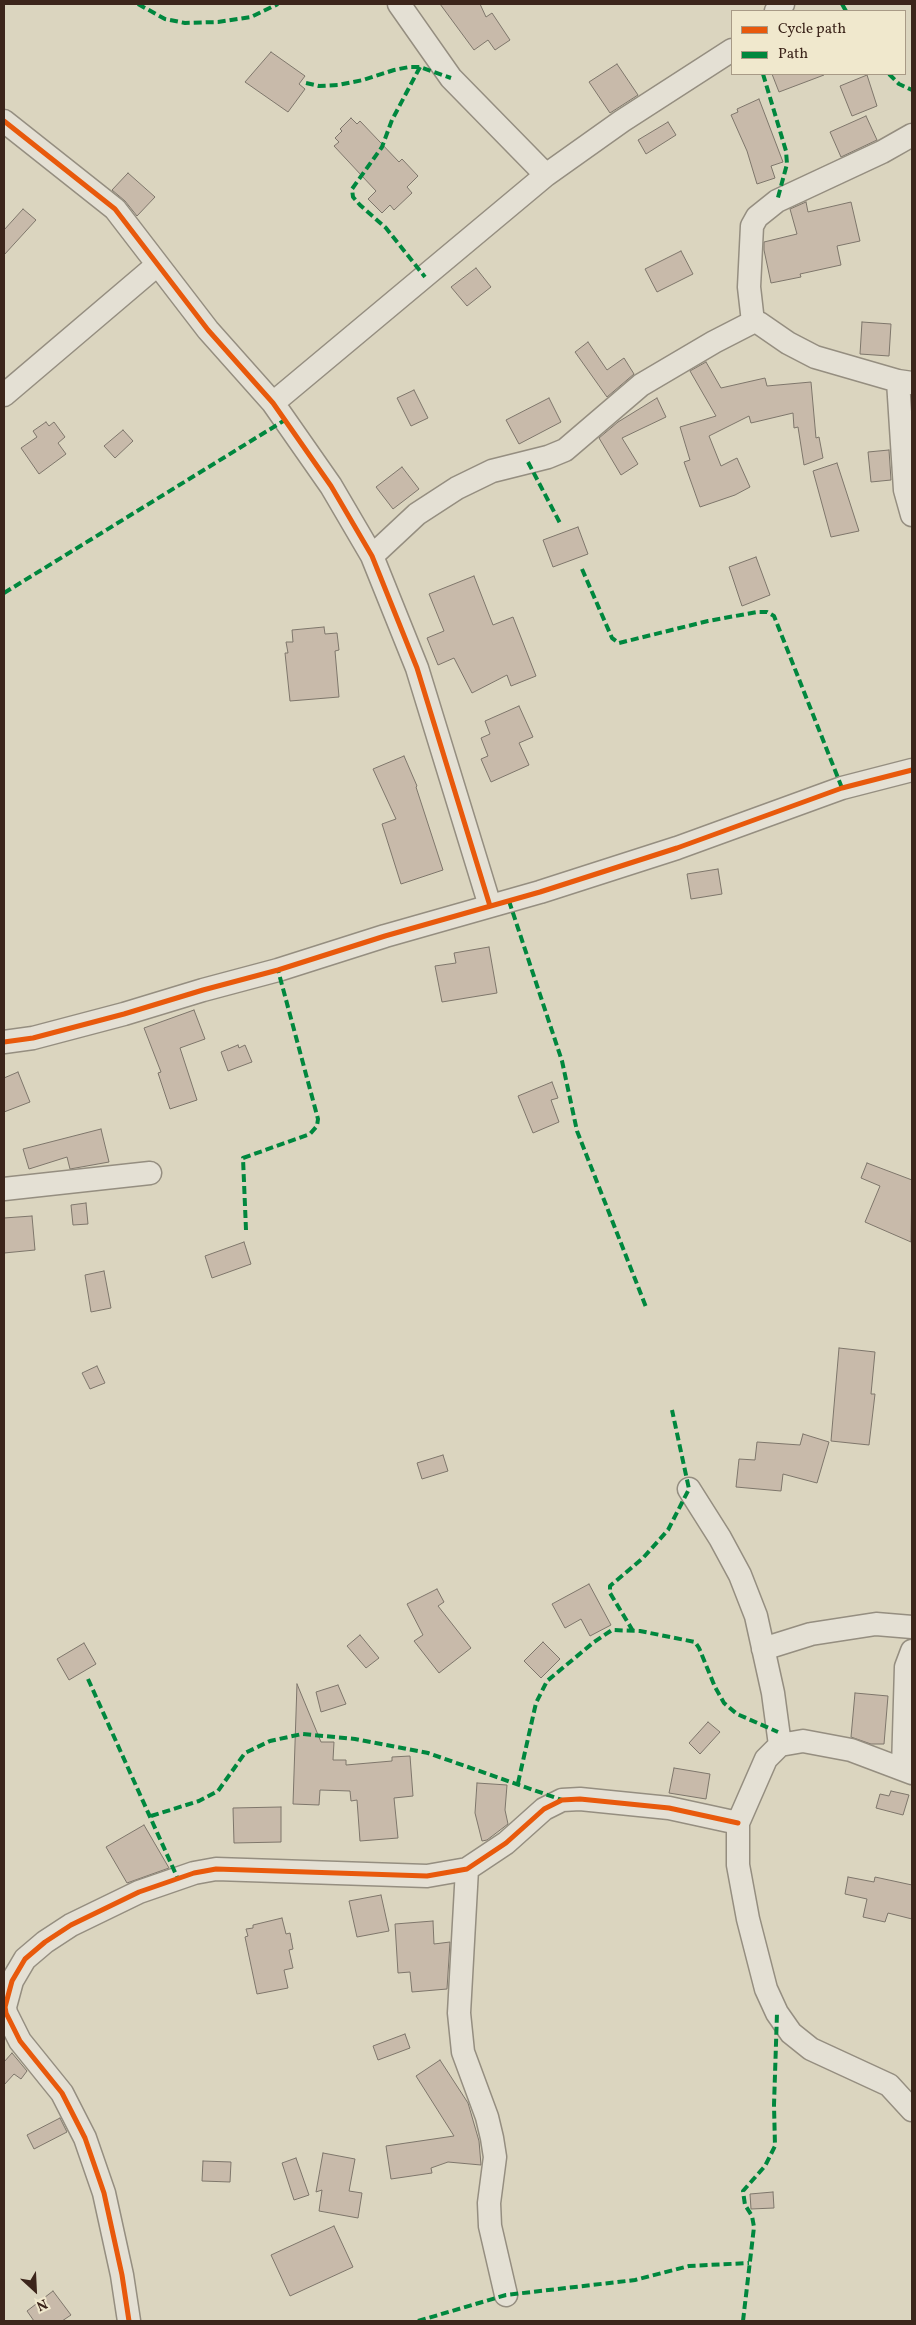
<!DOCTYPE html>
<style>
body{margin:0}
#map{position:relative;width:916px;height:2325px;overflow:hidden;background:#dbd5bf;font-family:Vollkorn,serif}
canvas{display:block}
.frame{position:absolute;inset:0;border:5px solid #3c251b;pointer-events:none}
.legend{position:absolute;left:731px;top:10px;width:175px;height:65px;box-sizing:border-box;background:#f0e8cd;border:1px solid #a89a86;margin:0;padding:6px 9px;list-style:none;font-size:15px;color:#3c251b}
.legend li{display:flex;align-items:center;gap:10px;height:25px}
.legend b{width:25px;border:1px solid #a89a86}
.north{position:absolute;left:10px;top:2265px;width:50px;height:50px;-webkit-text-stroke:4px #f0e8cd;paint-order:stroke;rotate:155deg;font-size:14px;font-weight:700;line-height:20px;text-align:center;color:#3c251b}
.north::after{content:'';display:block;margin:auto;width:18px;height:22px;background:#3c251b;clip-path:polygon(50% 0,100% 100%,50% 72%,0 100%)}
</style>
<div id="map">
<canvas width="916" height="2325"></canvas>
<div class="frame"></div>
<ul class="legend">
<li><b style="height:6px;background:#e8590c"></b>Cycle path</li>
<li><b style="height:6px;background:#00873e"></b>Path</li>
</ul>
<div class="north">N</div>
</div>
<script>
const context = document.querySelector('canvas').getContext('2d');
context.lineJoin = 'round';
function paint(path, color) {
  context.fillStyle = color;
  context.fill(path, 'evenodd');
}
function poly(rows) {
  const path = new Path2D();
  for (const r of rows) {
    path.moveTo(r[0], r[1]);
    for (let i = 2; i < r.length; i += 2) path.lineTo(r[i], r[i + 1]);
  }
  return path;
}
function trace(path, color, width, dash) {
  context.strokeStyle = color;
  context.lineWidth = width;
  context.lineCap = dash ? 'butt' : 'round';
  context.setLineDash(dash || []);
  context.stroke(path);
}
const building = poly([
 [440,4,480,4,486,17,492,13,510,40,495,50,488,40,474,50,440,4],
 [271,52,305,76,299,84,305,89,288,112,245,82,271,52],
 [617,64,638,95,610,113,589,82,617,64],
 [772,74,824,74,824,75,779,92,772,74],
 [867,75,877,106,852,116,840,86,867,75],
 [759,99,783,162,771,166,775,178,757,184,747,151,731,115,738,112,737,109,759,99],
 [866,116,877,140,841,157,830,132,866,116],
 [351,118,357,124,360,121,399,162,402,159,418,176,407,187,412,193,394,210,390,205,382,213,368,199,376,191,334,146,339,142,335,138,342,131,340,129,351,118],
 [668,122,676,135,646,154,638,140,668,122],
 [128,173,155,197,137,216,125,201,112,190,128,173],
 [806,202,808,212,851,202,860,241,837,246,841,265,800,274,801,277,771,283,764,250,764,242,797,234,790,209,806,202],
 [23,209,36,220,4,255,4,230,23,209],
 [681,251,693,274,657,292,645,269,681,251],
 [476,268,491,287,467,306,451,287,476,268],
 [862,322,891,324,889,356,860,354,862,322],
 [588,342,607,370,624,358,634,374,607,397,575,352,588,342],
 [706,362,721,388,765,378,767,386,811,382,816,438,819,437,823,458,804,465,798,427,794,428,793,413,751,423,749,416,709,436,721,466,737,458,750,487,735,495,700,507,684,462,690,460,680,427,716,416,690,371,706,362],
 [414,390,428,418,411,426,397,398,414,390],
 [549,398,561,422,519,444,506,420,549,398],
 [657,398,666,417,622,438,638,464,621,475,599,438,618,422,657,398],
 [46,422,49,426,54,422,65,437,58,443,66,454,39,474,21,448,37,437,33,431,46,422],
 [123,430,133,441,115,458,104,446,123,430],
 [889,450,891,480,871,482,868,452,889,450],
 [837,463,859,531,831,537,813,471,837,463],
 [402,467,419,489,393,509,376,487,402,467],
 [578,527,588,554,553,567,543,540,578,527],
 [756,557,770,595,742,606,729,567,756,557],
 [474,576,493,625,513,617,536,676,511,686,507,675,472,693,454,658,438,665,427,638,444,631,429,594,474,576],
 [324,627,325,634,337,633,339,650,335,651,339,697,290,701,285,653,288,653,286,642,293,642,292,630,324,627],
 [519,706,533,737,519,743,529,765,491,782,481,759,488,756,481,738,490,734,485,721,519,706],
 [404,756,417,786,416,787,443,870,401,884,382,824,396,819,373,769,404,756],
 [718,869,722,894,691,899,687,874,718,869],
 [489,947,497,993,442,1002,435,966,456,963,454,953,489,947],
 [194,1010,205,1039,180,1048,197,1100,170,1109,158,1073,161,1072,144,1028,194,1010],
 [238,1045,239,1048,245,1045,252,1062,228,1071,221,1052,238,1045],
 [18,1072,30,1102,4,1112,4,1078,18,1072],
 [552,1082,558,1098,551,1100,559,1122,533,1133,518,1096,552,1082],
 [101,1129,109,1162,70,1169,67,1157,29,1169,23,1149,101,1129],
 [867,1163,912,1180,911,1242,865,1222,880,1186,861,1178,867,1163],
 [86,1203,88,1224,73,1225,71,1205,86,1203],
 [32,1216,35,1250,4,1253,4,1218,32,1216],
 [244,1242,251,1264,212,1278,205,1256,244,1242],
 [104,1271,111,1308,91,1312,85,1275,104,1271],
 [839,1348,875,1352,871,1394,875,1394,869,1445,831,1441,839,1348],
 [97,1366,105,1383,90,1389,82,1373,97,1366],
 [803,1434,829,1442,817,1483,783,1474,781,1491,736,1487,739,1459,755,1460,757,1442,800,1445,803,1434],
 [443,1455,448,1471,422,1479,417,1463,443,1455],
 [589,1584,611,1625,590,1636,581,1619,565,1628,552,1604,589,1584],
 [437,1589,444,1602,438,1606,471,1648,439,1673,414,1641,423,1635,407,1604,437,1589],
 [360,1635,379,1658,366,1668,347,1646,360,1635],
 [543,1642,560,1659,541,1678,524,1661,543,1642],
 [84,1643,96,1664,69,1680,57,1659,84,1643],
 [297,1684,321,1742,334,1742,333,1760,346,1760,346,1765,392,1761,392,1757,410,1756,413,1796,394,1798,398,1838,360,1841,357,1800,351,1801,350,1791,320,1790,319,1805,293,1804,297,1684],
 [338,1685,346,1704,321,1712,316,1692,338,1685],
 [855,1693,888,1696,884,1744,871,1744,851,1737,855,1693],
 [708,1722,720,1732,700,1754,689,1743,708,1722],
 [674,1768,710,1774,706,1799,669,1793,674,1768],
 [477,1783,507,1785,505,1810,508,1824,487,1840,482,1841,475,1813,477,1783],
 [891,1791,909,1795,903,1815,876,1808,880,1794,889,1796,891,1791],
 [281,1807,281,1842,234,1843,233,1808,281,1807],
 [144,1825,169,1868,127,1883,106,1847,144,1825],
 [848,1877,874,1882,875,1877,912,1885,912,1919,888,1913,885,1922,863,1917,867,1899,845,1894,848,1877],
 [381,1895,389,1931,357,1937,349,1901,381,1895],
 [282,1918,286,1934,290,1933,293,1949,289,1950,293,1968,284,1970,288,1988,257,1994,245,1937,248,1936,246,1929,253,1928,253,1925,282,1918],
 [433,1921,434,1944,450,1942,447,1989,412,1992,410,1972,398,1973,395,1924,433,1921],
 [405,2034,410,2048,378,2060,373,2046,405,2034],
 [12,2053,27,2071,21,2079,14,2074,4,2085,4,2062,12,2053],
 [440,2060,468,2103,479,2141,481,2165,448,2162,431,2168,432,2173,391,2179,386,2146,454,2136,416,2076,440,2060],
 [60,2118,67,2132,34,2149,27,2135,60,2118],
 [323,2153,355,2159,349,2191,362,2193,358,2218,319,2211,322,2190,316,2192,323,2153],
 [296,2158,309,2195,294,2200,282,2163,296,2158],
 [203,2161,231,2162,230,2182,202,2181,203,2161],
 [773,2192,774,2208,751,2209,750,2194,773,2192],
 [334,2226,353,2267,290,2296,271,2255,334,2226],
 [53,2291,71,2315,62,2321,34,2321,27,2311,53,2291]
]);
paint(building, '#c8baaa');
trace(building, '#7e766b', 1);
const street = poly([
 [399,4,451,78,546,175],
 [776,11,783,4],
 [4,121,115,209,208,330,273,403,331,486,372,556,417,668,490,906],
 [753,322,749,287,752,226,757,217,777,201,882,152,912,135],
 [898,381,905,490,912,515],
 [4,395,157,265],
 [273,403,546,175,622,121,732,50],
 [372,556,417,514,457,488,492,471,548,457,565,450,641,385,714,342,753,322,759,323,788,343,815,357,898,381,912,383],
 [4,1042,33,1038,124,1014,203,990,278,970,385,936,540,892,677,848,842,788,912,770],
 [4,1189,150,1173],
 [689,1489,720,1538,740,1575,756,1616,773,1693,780,1745],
 [763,1649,811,1634,876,1624,912,1627],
 [903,1768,906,1667,912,1651],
 [912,1773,851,1750,803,1741,780,1745,766,1759,738,1823,738,1865,748,1919,766,1989,777,2013,791,2033,811,2049,889,2085,912,2110],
 [467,1869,459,2013,463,2052,487,2117,492,2138,495,2157,489,2203,490,2226,506,2295],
 [129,2321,122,2275,104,2193,85,2138,62,2093,20,2041,6,2013,5,2007,12,1981,25,1959,45,1942,71,1925,139,1892,194,1873,216,1869,427,1876,467,1869,506,1843,544,1809,562,1800,580,1799,669,1808,738,1823]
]);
trace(street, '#958e80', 25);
trace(street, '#e4e0d4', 22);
trace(poly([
 [138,4,165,19,185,23,218,22,251,17,278,4],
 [842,4,846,11],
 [420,67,392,120,382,147,352,189,353,197,360,205,386,228,425,277],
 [763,74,786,151,787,164,777,201],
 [889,74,899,84,912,90],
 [306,83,319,86,338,85,363,80,394,70,409,67,420,67,451,78],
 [528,462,561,525],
 [582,569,612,638,619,643,708,621,757,612,767,612,774,616,842,788],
 [4,593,285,420],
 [509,901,562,1061,577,1131,646,1307],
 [246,1230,243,1158,310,1134,317,1126,318,1119,278,970],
 [633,1631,610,1593,610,1586,643,1558,668,1530,689,1489,672,1410],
 [88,1679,178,1879],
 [518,1783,536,1703,547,1681,594,1642,612,1630,640,1631,695,1642,699,1648,715,1687,724,1703,737,1714,778,1732],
 [151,1816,199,1801,218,1791,245,1753,270,1741,302,1734,355,1739,428,1753,562,1800],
 [418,2321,506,2295,635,2280,689,2266,749,2263],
 [743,2321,754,2227,752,2216,745,2205,743,2191,765,2166,775,2146,774,2105,777,2013]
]), '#00873e', 4, [8, 4]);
trace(poly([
 [4,121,115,209,208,330,273,403,331,486,372,556,417,668,490,906],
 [4,1042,33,1038,124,1014,203,990,278,970,385,936,540,892,677,848,842,788,912,770],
 [129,2321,122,2275,104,2193,85,2138,62,2093,20,2041,6,2013,5,2007,12,1981,25,1959,45,1942,71,1925,139,1892,194,1873,216,1869,427,1876,467,1869,506,1843,544,1809,562,1800,580,1799,669,1808,738,1823]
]), '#e8590c', 5);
</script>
